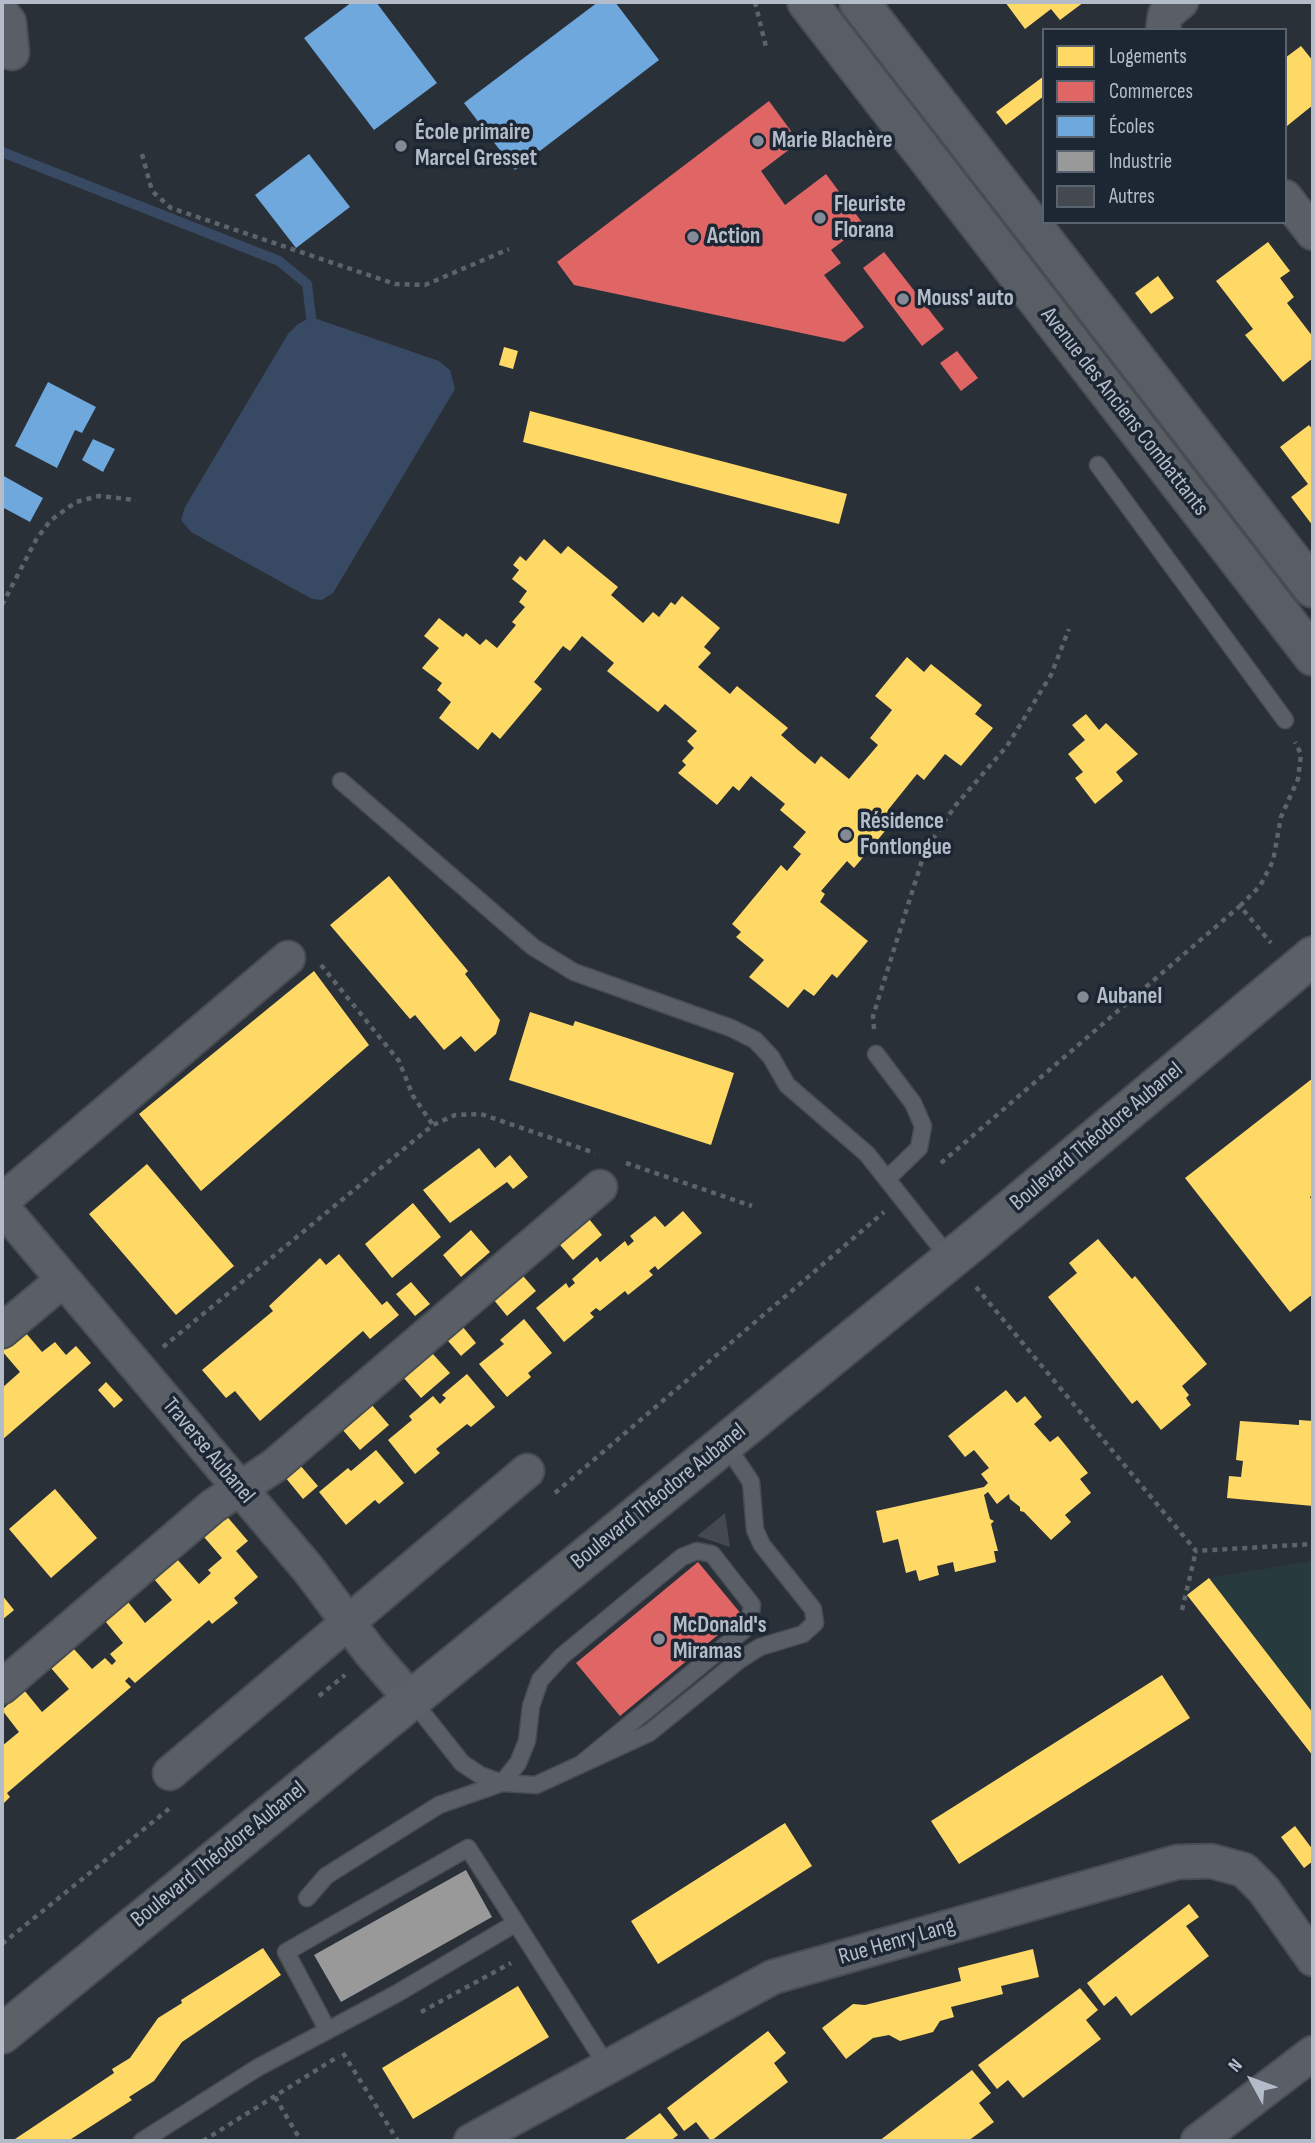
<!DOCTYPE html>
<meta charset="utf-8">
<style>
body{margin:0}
#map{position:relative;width:1315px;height:2143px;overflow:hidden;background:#2a3038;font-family:"Sofia Sans Condensed",sans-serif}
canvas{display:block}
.frame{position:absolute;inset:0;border:4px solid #b4bcc9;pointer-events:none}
.legend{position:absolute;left:1042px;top:28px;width:245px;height:196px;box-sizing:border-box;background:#1d2633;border:2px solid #59626f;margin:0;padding:9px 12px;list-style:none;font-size:21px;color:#b4bcc9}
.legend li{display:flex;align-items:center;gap:14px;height:35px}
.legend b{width:35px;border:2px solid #59626f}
.north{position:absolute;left:1217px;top:2045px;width:70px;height:70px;-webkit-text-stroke:5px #1d2633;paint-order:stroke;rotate:311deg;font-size:19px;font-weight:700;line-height:28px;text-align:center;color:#b4bcc9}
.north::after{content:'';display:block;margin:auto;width:24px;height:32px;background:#b4bcc9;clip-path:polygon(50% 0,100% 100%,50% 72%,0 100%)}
</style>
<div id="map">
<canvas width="1315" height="2143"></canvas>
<div class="frame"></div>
<ul class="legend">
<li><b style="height:19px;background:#ffd966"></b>Logements</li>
<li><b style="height:19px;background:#e06666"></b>Commerces</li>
<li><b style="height:19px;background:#6fa8dc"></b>Écoles</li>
<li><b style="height:19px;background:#999"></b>Industrie</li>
<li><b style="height:19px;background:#444950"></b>Autres</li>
</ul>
<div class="north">N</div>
</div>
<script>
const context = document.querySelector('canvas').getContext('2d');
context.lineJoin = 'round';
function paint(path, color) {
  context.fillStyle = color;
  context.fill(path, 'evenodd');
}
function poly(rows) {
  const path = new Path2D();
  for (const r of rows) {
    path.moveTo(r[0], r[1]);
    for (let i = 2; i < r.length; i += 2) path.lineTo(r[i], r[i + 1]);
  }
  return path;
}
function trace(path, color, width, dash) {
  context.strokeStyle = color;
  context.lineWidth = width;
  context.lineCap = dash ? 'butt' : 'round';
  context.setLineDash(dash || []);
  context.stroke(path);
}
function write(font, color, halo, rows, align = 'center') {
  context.font = font + ' "Sofia Sans Condensed",sans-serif';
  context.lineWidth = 7;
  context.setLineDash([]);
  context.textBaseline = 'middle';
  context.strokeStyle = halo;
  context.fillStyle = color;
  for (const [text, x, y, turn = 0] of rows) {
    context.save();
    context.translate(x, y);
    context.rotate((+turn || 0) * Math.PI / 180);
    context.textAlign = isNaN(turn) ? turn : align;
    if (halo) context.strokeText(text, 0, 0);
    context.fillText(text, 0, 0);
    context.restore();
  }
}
paint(poly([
 [1313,1561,1313,1713,1209,1578]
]), '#273a3e');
paint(poly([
 [311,317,439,361,450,370,455,389,333,593,322,600,312,599,191,532,181,520,185,507,288,334,298,324]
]), '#384963');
paint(poly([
 [1005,2,1084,2,1060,20,1051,9,1025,29],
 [1301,46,1313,61,1313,105,1287,126,1285,58],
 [1044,76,1044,96,1006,125,996,112],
 [1268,242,1290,271,1280,278,1294,297,1287,303,1313,337,1313,358,1283,382,1245,335,1253,329,1216,281],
 [1158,276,1174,298,1151,314,1135,293],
 [504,347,518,351,513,369,499,365],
 [530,411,847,494,839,524,523,442],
 [1309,425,1313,430,1313,526,1291,497,1308,484,1280,447],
 [544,539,561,554,568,546,618,587,611,595,643,623,653,612,659,617,671,602,675,605,682,596,720,628,704,647,711,653,698,667,730,694,737,686,788,728,781,735,798,750,815,764,821,756,849,779,878,745,870,738,892,710,875,696,907,657,924,672,931,664,982,705,975,714,993,728,961,766,945,754,924,780,917,774,888,810,896,818,854,868,847,861,821,891,825,894,820,902,868,941,837,978,832,974,814,996,804,989,788,1008,749,977,764,960,736,937,741,932,732,924,781,865,787,871,801,854,793,847,806,832,780,810,785,804,751,776,739,791,733,786,717,805,678,773,686,765,682,761,694,748,687,741,697,731,665,704,658,712,607,671,614,663,582,636,570,651,563,646,534,682,542,689,500,739,492,732,478,750,439,718,451,702,437,690,442,683,422,668,439,648,424,636,439,618,463,637,466,633,480,645,486,639,497,648,516,625,512,622,525,607,519,602,527,591,512,579,519,570,513,565,520,556,526,561],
 [1086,714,1099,730,1106,723,1138,754,1116,772,1123,781,1095,804,1075,778,1083,772,1068,754,1085,740,1072,725],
 [389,876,468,971,465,974,500,1020,496,1034,475,1052,461,1036,444,1050,415,1015,410,1019,330,925],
 [314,971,369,1045,201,1191,139,1114],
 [530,1012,573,1026,575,1021,734,1073,711,1145,509,1080],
 [1313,1078,1313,1194,1310,1197,1313,1202,1313,1294,1290,1312,1185,1178],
 [479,1148,495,1168,510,1155,528,1177,513,1189,507,1182,450,1223,423,1190],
 [147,1164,234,1266,176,1315,89,1214],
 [413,1203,441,1237,392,1278,365,1244],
 [683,1211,702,1233,658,1270,655,1266,649,1271,653,1275,628,1295,625,1291,600,1311,596,1308,590,1313,594,1317,564,1342,536,1308,566,1283,569,1288,575,1283,572,1279,597,1257,600,1262,625,1241,628,1246,634,1241,630,1236,655,1216,665,1227],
 [585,1214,602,1235,573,1260,555,1239],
 [471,1230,490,1252,461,1277,443,1255],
 [1098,1239,1132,1279,1135,1276,1207,1364,1182,1386,1189,1395,1186,1398,1191,1405,1161,1430,1137,1400,1132,1404,1048,1297,1077,1273,1069,1263],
 [339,1254,382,1305,387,1301,399,1315,370,1339,363,1331,260,1421,235,1391,226,1398,202,1370,273,1311,269,1306,320,1258,326,1265],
 [518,1270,536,1291,507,1316,489,1294],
 [411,1282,430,1304,415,1316,396,1294],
 [524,1319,552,1353,528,1373,531,1377,507,1397,479,1364,504,1344,500,1340],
 [458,1321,476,1343,461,1356,442,1334],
 [25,1332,42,1352,55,1342,66,1355,76,1346,91,1363,2,1440,2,1388,20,1372,2,1351],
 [432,1353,450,1373,421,1398,403,1377],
 [467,1374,495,1407,471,1427,467,1424,436,1449,440,1453,415,1474,388,1440,412,1420,409,1416,433,1396,440,1404,446,1398,442,1395],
 [106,1382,123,1400,114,1408,98,1390],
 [1006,1390,1017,1403,1025,1396,1042,1417,1034,1424,1050,1442,1058,1436,1088,1473,1080,1479,1091,1493,1065,1515,1071,1522,1051,1540,1024,1512,1020,1511,1020,1507,1010,1499,1009,1494,997,1504,988,1492,984,1495,990,1519,994,1521,991,1524,998,1551,994,1551,996,1562,955,1572,953,1562,937,1566,939,1575,919,1581,916,1570,906,1573,898,1539,883,1543,876,1511,984,1487,988,1483,981,1474,989,1468,974,1450,965,1457,948,1436],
 [371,1404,389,1425,360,1450,342,1429],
 [1299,1420,1313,1421,1313,1506,1227,1498,1229,1476,1241,1477,1243,1461,1236,1460,1240,1421,1299,1425],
 [376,1450,404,1483,379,1504,375,1500,346,1525,319,1492,348,1468,351,1471],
 [299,1464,318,1486,303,1499,285,1477],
 [55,1489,97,1538,51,1578,9,1529],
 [224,1513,248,1541,236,1551,258,1577,234,1598,238,1603,212,1624,209,1620,135,1683,129,1677,125,1681,131,1687,7,1793,10,1797,2,1805,2,1746,19,1732,2,1710,24,1690,42,1712,69,1689,51,1668,73,1648,92,1669,105,1658,112,1665,116,1661,110,1654,123,1643,105,1621,128,1602,145,1623,172,1600,154,1579,177,1559,199,1584,211,1573,208,1570,222,1558,204,1537,214,1528,210,1524],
 [1209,1578,1313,1713,1313,1756,1187,1595],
 [2,1595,14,1610,2,1620],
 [1162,1675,1190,1718,959,1864,931,1821],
 [785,1823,812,1866,658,1964,631,1921],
 [1295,1826,1313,1850,1313,1861,1304,1868,1281,1837],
 [1189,1904,1199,1917,1186,1926,1209,1956,1131,2016,1116,1996,1104,2006,1087,1983],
 [263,1948,281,1975,182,2042,154,2081,129,2097,132,2100,68,2141,12,2141,114,2073,112,2069,130,2058,158,2018,182,2003,181,2000],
 [1033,1949,1039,1977,1001,1986,1003,1994,951,2007,954,2017,940,2021,933,2032,900,2041,889,2035,873,2038,846,2059,822,2028,853,2004,865,2005,961,1981,958,1968],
 [518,1986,549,2037,413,2119,382,2068],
 [1080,1988,1098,2010,1086,2020,1101,2039,1023,2098,1008,2080,997,2089,978,2065],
 [768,2031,786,2053,774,2063,788,2082,711,2141,696,2122,684,2131,667,2108],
 [972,2070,991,2093,979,2103,994,2122,968,2141,879,2141],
 [660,2113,678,2135,670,2141,622,2141]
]), '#ffd966');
paint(poly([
 [769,101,799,142,761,171,785,205,826,174,864,225,831,250,841,263,824,275,864,327,844,342,574,285,557,262],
 [884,252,944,329,922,346,863,268],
 [957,351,978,378,961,391,940,363],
 [698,1562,742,1615,620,1716,576,1663]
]), '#e06666');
paint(poly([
 [352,2,376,2,437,83,374,130,304,38],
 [598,2,615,2,659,60,515,170,464,103],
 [309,154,350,207,296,248,255,195],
 [48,382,96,407,82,433,75,430,57,468,15,446],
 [93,439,115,449,103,472,82,460],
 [2,475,43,498,30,522,2,507]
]), '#6fa8dc');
paint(poly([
 [466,1870,492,1917,341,2002,314,1955]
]), '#999');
trace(poly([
 [2,152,279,261,307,284,311,317]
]), '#384963', 10);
paint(poly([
 [725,1513,730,1547,697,1536]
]), '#444950');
const lane = poly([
 [1098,465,1285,720],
 [341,781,533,947,574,972,731,1028,755,1040,771,1057,787,1085,867,1154,950,1259],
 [876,1054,913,1103,923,1126,919,1148,887,1179],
 [412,1700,462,1763,480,1775,502,1783,536,1785,649,1733,738,1661,760,1647,803,1634,815,1623,813,1609,762,1545,755,1530,751,1482,725,1443],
 [307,1898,326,1876,439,1805,502,1783,518,1763,527,1741,531,1706,540,1680,562,1656,682,1557,697,1551,712,1554,752,1605,750,1619,744,1630,580,1765],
 [327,2029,286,1952,468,1848,516,1923],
 [142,2141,257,2068,396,1994,516,1923,607,2066]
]);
const street = poly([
 [2,13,9,22,12,53],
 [1163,30,1165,15,1181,2],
 [1285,197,1313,233],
 [2,1201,288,958],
 [2,1207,309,1570,370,1652,410,1698],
 [2,1331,63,1280],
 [2,1687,213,1506,274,1466,600,1187],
 [170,1773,527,1471],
 [471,2141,773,1977,1177,1862,1211,1861,1244,1870,1264,1890,1313,1959],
 [1198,2141,1313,2053]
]);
const secondary = poly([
 [807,2,1313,656],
 [859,2,1313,588]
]);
const primary = poly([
 [2,2034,973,1241,1313,956]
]);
trace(lane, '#484c53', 19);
trace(street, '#484c53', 37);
trace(secondary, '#484c53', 42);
trace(primary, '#484c55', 42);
trace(poly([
 [755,2,766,47],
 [142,154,152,191,171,208,395,284,425,285,509,249],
 [2,605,37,538,51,520,76,502,99,496,136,500],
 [1240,906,1260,886,1273,861,1281,817,1298,779,1301,754,1295,742],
 [321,965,399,1061,413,1096,433,1125],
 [874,1029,873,1016,925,851,955,806,1007,746,1051,675,1069,629],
 [626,1163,752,1206],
 [941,1163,1240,906,1271,943],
 [976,1287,1196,1551,1313,1544],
 [163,1347,433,1125,455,1115,481,1114,595,1153],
 [555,1493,884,1212],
 [1182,1610,1196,1551],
 [319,1696,345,1675],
 [2,1944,170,1808],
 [421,2012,511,1963],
 [343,2053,398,2141],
 [275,2097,301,2141],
 [203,2141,339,2056]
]), '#5d636a', 4.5, [5, 5]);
trace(lane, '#5a5e66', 16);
trace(street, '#5a5e66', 33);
trace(secondary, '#595d64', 38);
trace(primary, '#5c6168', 38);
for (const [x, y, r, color] of [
 [758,141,7,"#848b96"],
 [401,146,7,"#848b96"],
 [820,218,7,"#848b96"],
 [693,237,7,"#848b96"],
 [903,299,7,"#848b96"],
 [846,835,7,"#848b96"],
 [1083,997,7,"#848b96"],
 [659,1639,7,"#848b96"]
]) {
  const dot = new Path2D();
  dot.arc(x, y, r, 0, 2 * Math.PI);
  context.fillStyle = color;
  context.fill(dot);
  trace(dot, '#1d2633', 2.5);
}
write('bold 23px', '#b4bcc9', '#1d2633', [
 ["École primaire",415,133],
 ["Marcel Gresset",415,159],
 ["Marie Blachère",772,141],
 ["Fleuriste",834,205],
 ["Florana",834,231],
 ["Action",707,237],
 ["Mouss' auto",917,299],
 ["Résidence",860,822],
 ["Fontlongue",860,848],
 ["Aubanel",1097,997],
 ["McDonald's",673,1626],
 ["Miramas",673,1652]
], 'left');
write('23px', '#b4bcc9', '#1d2633', [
 ["Avenue des Anciens Combattants",1124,412,52],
 ["Boulevard Théodore Aubanel",1097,1137,-40],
 ["Traverse Aubanel",208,1451,50],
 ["Boulevard Théodore Aubanel",659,1497,-39],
 ["Boulevard Théodore Aubanel",219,1855,-39],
 ["Rue Henry Lang",897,1942,-16]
]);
</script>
